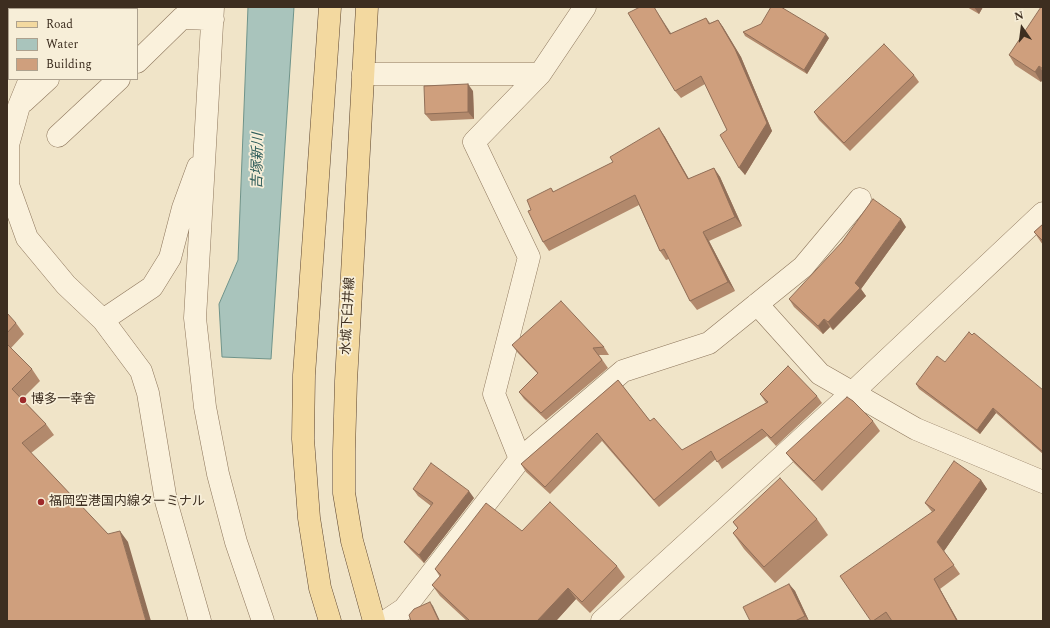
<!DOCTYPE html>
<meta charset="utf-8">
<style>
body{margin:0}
#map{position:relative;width:1050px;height:628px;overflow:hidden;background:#f0e4c8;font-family:Spectral,serif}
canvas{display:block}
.frame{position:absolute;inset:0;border:8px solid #3d2e20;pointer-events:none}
.legend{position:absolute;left:8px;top:8px;width:130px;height:72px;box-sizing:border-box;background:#f7eed8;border:1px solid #ada18e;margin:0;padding:5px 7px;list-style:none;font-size:12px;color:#3d2e20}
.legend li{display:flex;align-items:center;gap:8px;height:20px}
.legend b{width:20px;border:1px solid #ada18e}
.north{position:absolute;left:1002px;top:8px;width:40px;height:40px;-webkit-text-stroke:3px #f7eed8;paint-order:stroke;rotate:346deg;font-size:11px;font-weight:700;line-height:16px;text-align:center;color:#3d2e20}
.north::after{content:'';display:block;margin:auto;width:14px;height:18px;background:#3d2e20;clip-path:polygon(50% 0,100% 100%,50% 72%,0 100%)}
</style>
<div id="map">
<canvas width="1050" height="628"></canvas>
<div class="frame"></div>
<ul class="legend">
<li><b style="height:5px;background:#f3d9a0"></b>Road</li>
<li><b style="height:11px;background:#a9c4bc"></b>Water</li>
<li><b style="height:11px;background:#cf9f7d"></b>Building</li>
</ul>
<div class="north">N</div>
</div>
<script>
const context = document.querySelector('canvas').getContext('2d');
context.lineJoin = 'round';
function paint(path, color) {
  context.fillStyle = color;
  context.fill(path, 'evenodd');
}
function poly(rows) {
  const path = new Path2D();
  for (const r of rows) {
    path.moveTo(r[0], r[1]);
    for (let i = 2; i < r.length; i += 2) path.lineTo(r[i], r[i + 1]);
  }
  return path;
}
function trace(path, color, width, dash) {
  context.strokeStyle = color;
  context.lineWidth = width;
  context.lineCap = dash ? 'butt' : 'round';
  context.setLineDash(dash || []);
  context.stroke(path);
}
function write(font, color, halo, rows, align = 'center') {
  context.font = font + ' Spectral,"Noto Sans JP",serif';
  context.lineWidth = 3.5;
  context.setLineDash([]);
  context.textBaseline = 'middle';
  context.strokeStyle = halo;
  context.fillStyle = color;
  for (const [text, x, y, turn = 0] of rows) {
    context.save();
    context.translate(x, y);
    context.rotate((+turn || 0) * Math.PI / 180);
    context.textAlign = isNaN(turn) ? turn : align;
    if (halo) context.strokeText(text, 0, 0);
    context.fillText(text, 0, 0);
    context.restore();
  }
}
const water = poly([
 [248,7,294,7,271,359,222,357,219,304,238,260,248,7]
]);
paint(water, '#a9c4bc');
trace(water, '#6f938a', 1);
const minor = poly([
 [213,7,195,318,205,407,218,474,236,542,263,621],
 [60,9,61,7],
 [124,9,126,7],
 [137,62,182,18,213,19],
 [363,74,540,74],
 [30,79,19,106,8,145,8,185,27,238,66,285,103,320,141,371,148,393,166,501,200,621],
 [23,102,48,79],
 [58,136,119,79],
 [757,304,820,374,916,429,1043,482],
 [103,320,152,287,170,258,183,208,198,167],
 [520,459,623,371,709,343,803,267,860,199],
 [386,621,404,609,520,459,494,394,529,257,474,142,540,74,585,7],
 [602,621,853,392,1043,213]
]);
const major = poly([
 [367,7,346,381,344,451,344,493,352,541,374,621],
 [330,621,320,588,309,518,303,439,304,375,330,7]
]);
trace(minor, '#8d765c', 23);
trace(major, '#5b4430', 23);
trace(minor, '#faf1dc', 22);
trace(major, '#f3d9a0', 22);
paint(poly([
 [967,7,983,7,979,14],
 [1043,7,1043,79,1041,82,1015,65,1009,55],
 [706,18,710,23,718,20,723,27,741,57,772,131,745,175,727,130,705,84,681,98,675,91,671,34],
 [743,32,829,38,807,74,745,36],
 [914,75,919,82,850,151,819,120,814,112],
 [473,91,474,119,431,121,425,114],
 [659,128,665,137,689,179,714,168,720,177,742,226,709,241,735,291,697,310,690,301,669,259,666,260,660,251,639,205,549,251,543,242,551,188,554,192,613,162],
 [1043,224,1043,245,1034,232],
 [906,227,861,289,866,296,833,330,830,327,823,334,794,307,789,299],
 [7,313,16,323,24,334,11,348,32,369,40,381,22,399,46,424,54,435,31,453,108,534,128,542,7,621],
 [512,345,604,347,609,355,599,355,608,368,546,420,524,399,519,392,538,374,518,353],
 [945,362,1043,390,1043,454,996,413,980,434,919,389,916,384],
 [618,380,650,421,682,450,766,403,760,394,817,396,822,403,776,446,767,436,722,469,716,459,659,507,602,441,550,494,526,472,521,464],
 [873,421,880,431,822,491,794,463,786,453],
 [981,480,987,489,944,551,960,574,940,589,958,621,871,621,932,512,925,503],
 [413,489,474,498,424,563,410,549,404,542,431,506,418,496],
 [817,519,828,535,775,583,744,549,733,533,738,529,733,522],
 [522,531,617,566,625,577,590,613,576,599,556,621,467,621,440,596,432,585,440,577,435,569],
 [789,584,795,591,809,621,750,621]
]), '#b2896c');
paint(poly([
 [7,7,10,7,7,16],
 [654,7,676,41,670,34],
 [974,7,983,7,979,14],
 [718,20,723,27,741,57,772,131,745,175,739,168],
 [826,34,829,38,807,74,804,70],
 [1039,66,1043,72,1043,79,1041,82,1035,72],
 [468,84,473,91,474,119,468,112],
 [659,128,665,137,694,188,688,179],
 [714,168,720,177,742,226,735,217],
 [901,219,906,227,861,289,866,296,833,330,828,322,855,283],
 [703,232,709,241,735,291,728,282],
 [824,319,830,327,823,334,818,326],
 [993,408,996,413,980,434,977,430],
 [981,480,987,489,944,551,937,542],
 [469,491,474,498,424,563,419,555],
 [120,531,128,542,151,621,146,621],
 [934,579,940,589,958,621,957,621],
 [789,584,795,591,809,621,805,616],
 [568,588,576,599,556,621,537,621],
 [430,602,433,606,440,621,439,621]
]), '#916f58');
const building = poly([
 [640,7,654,7,670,34,706,18,709,24,718,20,735,49,767,123,739,168,720,135,727,130,701,76,675,91,628,13,640,7],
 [771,7,781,7,826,34,804,70,743,32,761,24,771,7],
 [1041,7,1043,7,1043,69,1039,66,1035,72,1009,55,1041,7],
 [884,44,914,75,844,143,814,112,884,44],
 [468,84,468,112,425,114,424,86,468,84],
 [659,128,688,179,714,168,735,217,703,232,728,282,690,301,664,249,660,251,635,195,543,242,528,211,531,210,527,200,551,188,553,192,613,162,610,157,659,128],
 [873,199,901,219,855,283,860,288,828,322,824,319,818,326,789,299,842,242,873,199],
 [1043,224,1043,241,1034,232,1043,224],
 [561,301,604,347,593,348,602,360,541,413,519,392,538,373,512,345,561,301],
 [7,313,16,323,7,333,7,313],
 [969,332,972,335,974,333,1043,390,1043,452,993,408,977,430,916,384,937,356,945,362,969,332],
 [7,344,32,369,12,389,46,424,22,443,108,534,120,531,146,621,7,621,7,344],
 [788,366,817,396,771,438,762,429,717,462,711,451,654,500,597,433,545,487,521,464,618,380,650,421,654,418,682,450,768,402,760,394,788,366],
 [847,397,853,401,873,421,814,481,786,453,847,397],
 [954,461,981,480,937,542,954,565,934,579,957,621,892,621,886,612,873,621,871,621,840,576,935,510,925,503,954,461],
 [431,463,469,491,419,555,404,542,433,503,413,489,431,463],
 [780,478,817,519,764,567,733,533,738,528,733,522,780,478],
 [550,502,617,566,582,602,568,588,537,621,470,621,432,585,441,575,435,569,486,503,522,531,550,502],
 [789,584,805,616,795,621,750,621,743,607,789,584],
 [430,602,439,621,411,621,409,615,414,609,430,602]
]);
paint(building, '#cf9f7d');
trace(building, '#916f58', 1);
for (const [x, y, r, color] of [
 [23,400,4,"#9e2a2b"],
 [41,502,4,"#9e2a2b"]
]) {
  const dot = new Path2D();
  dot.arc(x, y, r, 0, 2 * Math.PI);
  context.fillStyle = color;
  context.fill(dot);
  trace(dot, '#f7eed8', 1.5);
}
write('13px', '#3d2e20', '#f7eed8', [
 ["水城下臼井線",349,316,-87]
]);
write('13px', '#3d2e20', '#f7eed8', [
 ["博多一幸舍",31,400],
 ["福岡空港国内線ターミナル",49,502]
], 'left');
write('italic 14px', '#2f5d5a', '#f7eed8', [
 ["吉塚新川",259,161,-89]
]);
</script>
